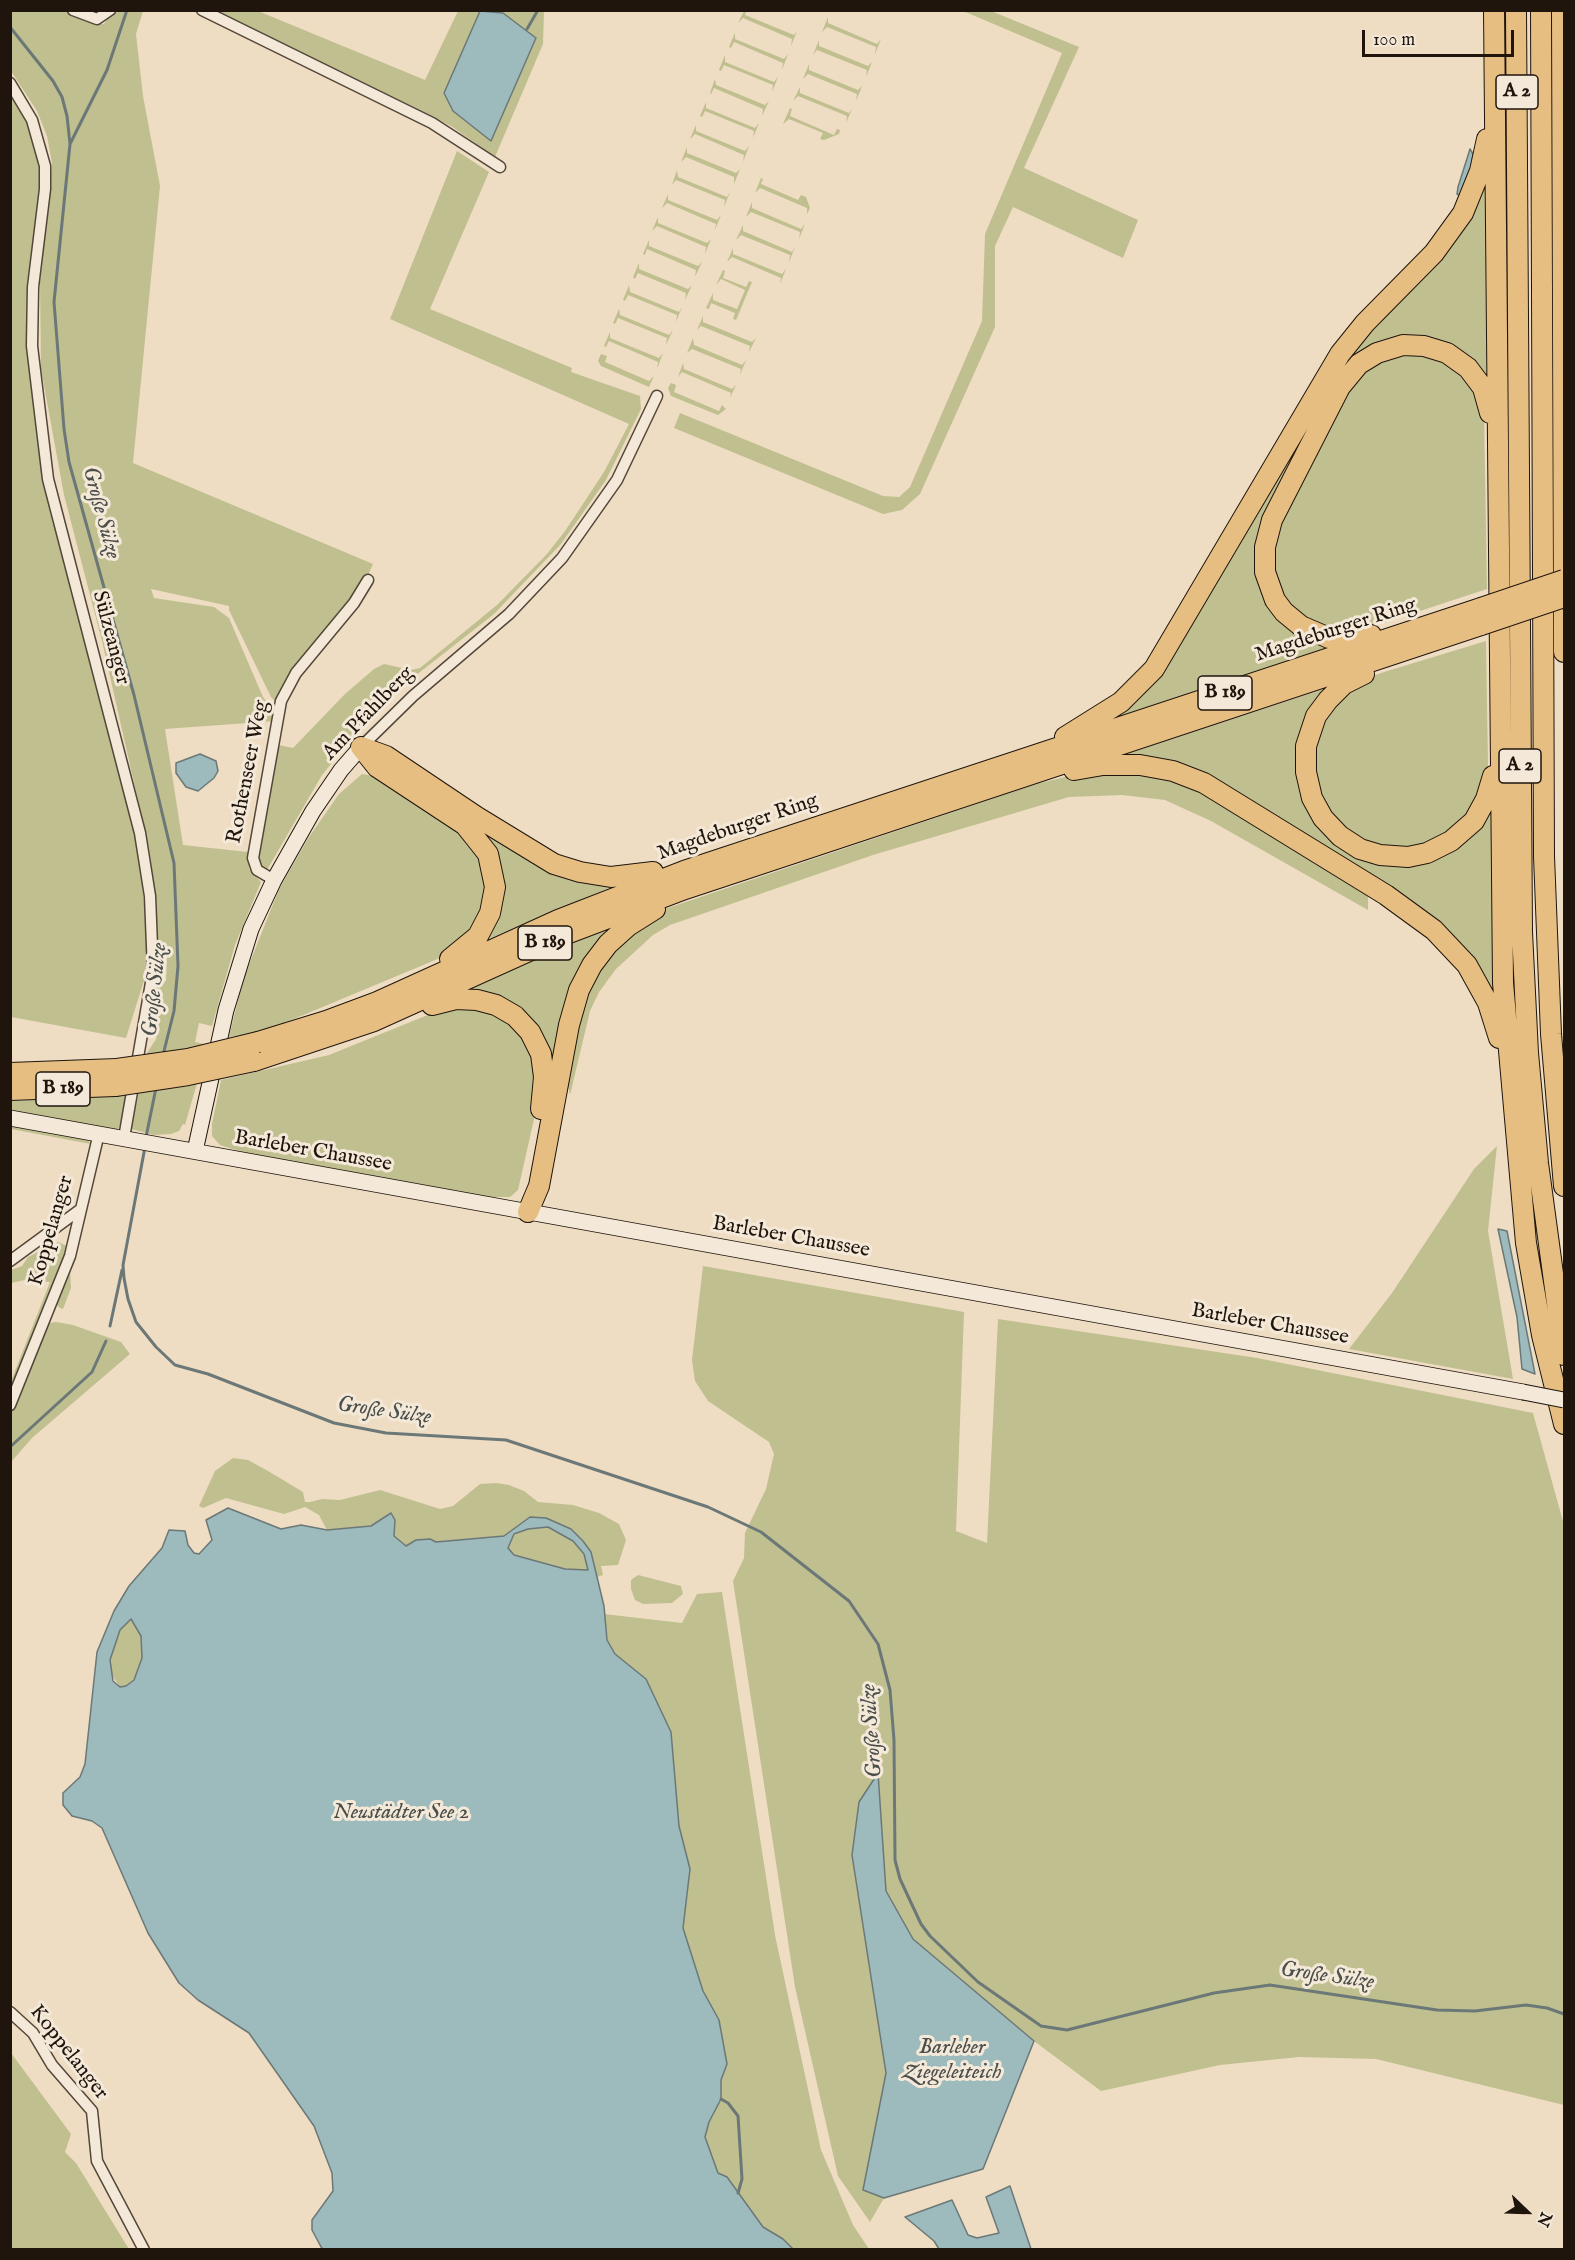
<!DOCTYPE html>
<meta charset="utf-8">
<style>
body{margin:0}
#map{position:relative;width:1575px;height:2260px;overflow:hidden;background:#eeddc3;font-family:"IM FELL English",serif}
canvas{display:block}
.frame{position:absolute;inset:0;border:12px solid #1f150d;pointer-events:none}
.north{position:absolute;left:1497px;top:2182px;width:60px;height:60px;-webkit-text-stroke:4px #f4e9d8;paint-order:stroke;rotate:113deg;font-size:16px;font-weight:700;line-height:24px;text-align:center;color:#1f150d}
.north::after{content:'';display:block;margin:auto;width:21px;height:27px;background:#1f150d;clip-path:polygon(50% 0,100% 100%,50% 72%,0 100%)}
.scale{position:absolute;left:1362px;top:30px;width:152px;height:27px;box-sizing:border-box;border:3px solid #1f150d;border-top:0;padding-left:8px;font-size:18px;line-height:21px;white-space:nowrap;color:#1f150d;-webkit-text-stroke:4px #f4e9d8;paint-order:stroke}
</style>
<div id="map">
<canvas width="1575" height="2260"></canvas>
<div class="frame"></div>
<div class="north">N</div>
<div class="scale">100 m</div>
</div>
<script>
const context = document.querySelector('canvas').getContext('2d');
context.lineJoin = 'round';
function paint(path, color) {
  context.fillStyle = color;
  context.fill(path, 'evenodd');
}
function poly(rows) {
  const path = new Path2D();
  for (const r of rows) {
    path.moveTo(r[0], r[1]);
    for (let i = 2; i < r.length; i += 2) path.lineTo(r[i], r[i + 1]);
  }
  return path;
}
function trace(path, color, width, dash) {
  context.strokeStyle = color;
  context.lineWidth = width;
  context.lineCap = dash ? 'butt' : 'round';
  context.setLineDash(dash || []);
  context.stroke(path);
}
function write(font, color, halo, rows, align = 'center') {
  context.font = font + ' "IM FELL English",serif';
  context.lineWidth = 6;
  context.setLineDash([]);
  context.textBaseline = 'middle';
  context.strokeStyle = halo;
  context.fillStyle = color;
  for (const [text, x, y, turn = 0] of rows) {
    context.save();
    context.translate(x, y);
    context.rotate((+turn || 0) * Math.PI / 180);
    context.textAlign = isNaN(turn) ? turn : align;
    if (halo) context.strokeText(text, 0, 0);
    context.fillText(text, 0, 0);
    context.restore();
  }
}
paint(poly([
 [10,11,69,11,98,24,104,24,112,11,143,11,136,34,143,96,160,186,133,463,373,564,361,591,277,703,271,697,229,610,229,606,151,589,154,598,214,607,229,618,263,697,273,710,275,721,165,729,183,845,248,852,249,869,261,882,235,945,212,1026,199,1023,195,1042,208,1045,185,1125,183,1124,179,1131,171,1134,154,1135,131,1129,147,1053,156,1039,159,1020,153,1005,156,989,158,984,166,981,167,956,158,949,150,854,102,641,64,495,41,369,40,282,52,163,47,136,37,111,11,71],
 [211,11,258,11,425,80,458,11,480,11,444,93,491,141,536,39,503,13,494,11,544,11,543,44,495,157,451,126,412,106],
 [744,11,746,11,745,15,794,35,797,31,791,46,792,39,743,18,738,23],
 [963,11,991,11,1079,47,1024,168,1138,220,1123,258,1013,207,995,246,995,327,920,494,902,510,883,514,674,428,680,413,883,496,899,497,910,487,982,321,985,234,1062,53],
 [828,17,828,23,877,44,881,39,875,54,876,47,827,27,822,32],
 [735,33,735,39,784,59,788,54,782,70,783,63,734,42,731,48,729,47],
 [819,40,819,46,868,66,872,62,866,77,867,70,817,50,813,55],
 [725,55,725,62,774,82,778,77,772,92,773,85,724,65,721,71,719,70],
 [809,64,809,70,858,90,862,86,856,101,857,94,808,74,803,79],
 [715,79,716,85,765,105,769,101,762,116,763,109,714,88,711,94,710,93],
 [800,87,800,93,849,113,852,109,846,123,847,116,798,96,793,101],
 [10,89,29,124,41,163,39,201,27,284,27,346,44,486,138,847,149,946,147,971,126,1038,11,1017],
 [706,102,706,108,755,128,759,123,753,138,754,131,705,111,702,117,700,116],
 [790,108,792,109,790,116,834,135,837,129,840,130,839,134,824,140,820,139,823,133,789,119,783,124],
 [696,125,696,131,745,151,749,146,743,162,744,155,695,134,690,139],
 [687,147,687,153,736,173,740,169,734,184,734,177,686,157,681,162],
 [457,151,489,172,430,309,572,368,571,372,640,396,641,409,606,480,561,544,494,614,401,687,357,732,322,775,267,870,261,867,257,859,279,745,293,748,345,694,374,669,384,664,411,670,420,668,497,605,547,554,565,531,604,472,629,424,390,319],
 [677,170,678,177,727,197,730,192,724,207,725,200,676,180,672,185],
 [1487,176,1492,393,1465,356,1365,351,1257,572,1331,646,1116,717,1144,694,1156,680,1351,350,1459,235,1472,217],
 [761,178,763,179,761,184,798,200,801,195,806,197,810,208,807,214,807,208,760,188,755,193],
 [668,194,668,200,717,220,721,215,715,230,716,224,667,203,662,208],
 [752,202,752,208,801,229,805,224,799,239,800,232,751,212,746,217],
 [658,217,658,223,707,243,711,239,705,254,706,247,657,226,652,231],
 [743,225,743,231,792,252,795,247,789,262,790,255,741,235,736,240],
 [649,240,649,246,698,266,702,262,695,277,696,270,647,249,645,255,643,254],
 [733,248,733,254,782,274,786,269,780,284,781,278,732,257,727,262],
 [639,263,639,269,688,289,692,285,685,300,686,293,638,273,635,279,633,277],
 [723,270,725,271,723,278,746,287,749,281,752,282,736,320,733,319,735,313,711,303,709,309,706,308,713,293,713,300,737,309,745,290,721,279,716,285],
 [629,285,630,292,679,312,682,307,676,322,677,315,628,295,625,301,623,300],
 [619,309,620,315,669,335,673,330,666,345,667,338,618,318,615,324,613,323],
 [703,316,703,322,752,342,756,338,749,352,750,346,701,326,697,330],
 [610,332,610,338,659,358,663,353,657,369,658,362,609,341,606,347,604,346],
 [693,338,694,345,742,365,746,360,740,375,741,369,692,349,687,353],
 [1404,353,1432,353,1466,374,1484,409,1487,589,1368,628,1336,632,1300,617,1275,584,1274,537,1339,403,1366,369],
 [601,354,607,356,605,362,649,381,654,376,649,387,601,366,598,361],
 [683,363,684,369,732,389,736,385,730,398,731,393,682,372,678,377],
 [671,383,676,385,674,392,719,411,722,405,726,409,718,415,671,396,668,388],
 [1486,641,1488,765,1486,778,1467,820,1419,849,1369,845,1340,828,1316,791,1315,736,1334,702,1370,677,1384,672],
 [1330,687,1322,697,1305,801,1401,865,1493,805,1503,1035,1477,971,1285,825,1120,756],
 [387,766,510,844,618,884,486,940,495,860],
 [1098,769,1186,780,1368,889,1368,910,1211,821,1165,800,1122,795,1069,797,873,855,670,925,653,935,616,969,599,992,590,1011,570,1095,565,1069,576,1012,602,957,656,912,1036,784],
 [362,774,375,776,462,834,479,857,486,886,480,921,451,952,440,958,289,1021,261,1032,229,1037,243,980,279,889,309,837,339,794],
 [615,924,603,944,545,1118,541,1043,461,993],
 [445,1008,482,1008,515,1025,532,1049,537,1106,518,1190,510,1197,486,1197,249,1154,220,1145,212,1136,212,1124,221,1080,329,1055],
 [126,1095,121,1125,117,1130,11,1110,10,1101],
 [10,1124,85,1137,91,1144,11,1129],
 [1497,1146,1488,1231,1513,1379,1349,1349,1392,1293,1474,1169],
 [58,1242,67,1246,68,1250,11,1396,11,1381,50,1282,25,1280,11,1283,11,1270,22,1266,28,1257],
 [703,1266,964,1312,956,1531,987,1543,998,1319,1257,1358,1533,1413,1564,1525,1564,2105,1376,2059,1299,2057,1220,2065,1101,2091,1034,2041,913,1939,886,1891,878,1774,852,1855,886,2073,863,2190,884,2198,870,2222,838,2176,795,1987,733,1581,744,1558,745,1533,766,1489,774,1454,769,1442,708,1401,695,1381,692,1360],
 [70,1270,71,1288,63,1309,60,1308,56,1304],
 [56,1322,73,1325,121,1342,130,1354,32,1438,11,1462,11,1412,43,1330,49,1323],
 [233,1458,248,1460,268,1471,303,1492,305,1502,310,1502,322,1499,340,1500,380,1490,440,1509,453,1506,480,1484,496,1483,509,1485,524,1491,538,1502,573,1505,599,1513,619,1524,626,1540,618,1565,601,1566,603,1575,597,1577,591,1552,546,1518,504,1536,436,1542,430,1539,416,1540,406,1546,394,1536,395,1520,391,1513,371,1526,327,1530,319,1515,305,1507,284,1514,226,1498,203,1508,199,1506,215,1471],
 [548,1527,573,1541,584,1554,588,1570,565,1569,513,1555,508,1548,514,1535,528,1529],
 [638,1575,681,1586,683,1594,672,1603,643,1604,635,1600,631,1589,631,1580],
 [722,1592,775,1935,821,2150,853,2225,869,2249,793,2249,783,2239,763,2227,727,2177,718,2173,705,2137,709,2122,721,2099,721,2080,727,2064,719,2020,703,1991,683,1928,690,1869,679,1826,671,1732,646,1679,615,1654,607,1640,604,1614,682,1623,697,1594],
 [131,1619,141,1636,142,1658,134,1679,126,1686,120,1687,111,1674,110,1660,120,1630],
 [11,2053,71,2134,65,2152,76,2163,129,2249,11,2249]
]), '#c0bf8f');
const water = poly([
 [480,11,503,13,536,38,491,141,453,111,444,93,480,11],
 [1470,149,1473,154,1470,173,1461,196,1457,194,1458,187,1470,149],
 [200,754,216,761,218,771,214,778,198,791,186,787,176,773,176,763,200,754],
 [1498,1229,1507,1231,1535,1374,1522,1369,1517,1317,1498,1229],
 [228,1508,281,1529,301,1525,327,1530,371,1526,391,1513,395,1520,394,1536,406,1546,416,1540,430,1539,436,1542,504,1536,530,1517,546,1518,571,1529,583,1541,591,1552,604,1606,607,1640,615,1654,646,1679,671,1732,679,1826,690,1869,683,1928,703,1991,719,2020,727,2064,721,2080,721,2099,709,2122,705,2137,718,2173,727,2177,763,2227,783,2239,793,2249,323,2250,320,2245,312,2230,312,2220,333,2191,332,2173,314,2126,249,2033,198,2000,179,1983,148,1933,102,1828,92,1821,72,1816,63,1805,63,1793,80,1777,85,1764,97,1652,114,1611,129,1586,162,1548,169,1530,185,1531,188,1545,194,1553,199,1554,212,1540,206,1520,228,1508],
 [548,1527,573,1541,584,1554,588,1570,565,1569,514,1555,508,1548,514,1534,528,1529,548,1527],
 [131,1619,141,1636,142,1658,134,1680,126,1686,120,1687,113,1681,110,1660,120,1630,131,1619],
 [878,1773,886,1891,913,1939,1034,2041,983,2169,884,2198,863,2190,886,2073,852,1855,859,1802,878,1773],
 [1010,2186,1031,2249,939,2249,934,2241,905,2217,952,2200,968,2235,977,2238,999,2233,986,2197,1010,2186]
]);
paint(water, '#9dbabd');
trace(water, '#6b7877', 1.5);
trace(poly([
 [10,27,53,81,62,97,67,116,70,144,54,302,64,429,69,462,134,695,174,863,178,966,174,1011,163,1055],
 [527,29,538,10],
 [70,144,107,70,127,10],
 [146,1137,156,1088],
 [145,1147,123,1265,124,1278,128,1299,136,1322,156,1347,175,1365,208,1374,334,1423,386,1433,506,1440,708,1507,761,1532,849,1601,878,1644,890,1690,894,1740,895,1860,900,1879,921,1924,930,1936,978,1982,1041,2026,1067,2030,1214,1993,1270,1985,1437,2010,1475,2011,1526,2005,1547,2008,1564,2014],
 [110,1326,122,1270],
 [10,1447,92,1372,106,1341],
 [721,2099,728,2103,738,2116,742,2179,738,2193]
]), '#6b7877', 3);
const street = poly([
 [73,10,97,19,110,10],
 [202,10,432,123,500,167],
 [10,83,32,120,45,166,45,189,33,287,32,346,48,479,140,833,150,896,153,971,124,1138],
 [361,747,413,696,509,614,562,558,617,480,657,396],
 [274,880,257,870,253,858,281,701,296,673,354,603,368,580],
 [10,1261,81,1209],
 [10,1405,70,1256,99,1133],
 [10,2012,33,2033,52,2065,92,2111,97,2161,144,2250]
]);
const secondary = poly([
 [10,1118,1523,1392],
 [195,1151,226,1010,251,929,274,880,313,811,341,770,361,747]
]);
const highway = poly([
 [1494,10,1503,983,1526,1243,1542,1335,1564,1424],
 [1516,10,1522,932,1528,1053,1538,1163,1564,1355],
 [1541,10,1544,856,1551,1034,1564,1186],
 [1562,10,1564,652],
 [1371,635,1352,639,1329,638,1301,626,1284,612,1275,600,1265,572,1265,547,1272,520,1340,387,1359,364,1377,353,1403,345,1424,346,1447,353,1468,368,1483,388,1490,413],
 [1364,674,1344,684,1328,700,1316,716,1306,746,1306,772,1312,798,1323,818,1340,836,1360,849,1380,855,1408,857,1427,853,1451,841,1474,821,1486,799,1493,776],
 [1065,737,1121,702,1154,669,1340,354,1365,323,1434,253,1463,213,1480,171,1487,139],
 [361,747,386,756,477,817,554,864,580,872,611,877,653,872],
 [361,747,377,767,465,825,488,854,495,887,490,913,478,936,450,959],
 [1074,770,1103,765,1140,765,1173,771,1204,783,1386,895,1434,930,1467,965,1488,1003,1499,1038],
 [432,1005,456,999,477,1000,496,1005,515,1016,530,1032,541,1054,544,1077,541,1109],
 [258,1042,326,1021,377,1002,558,920,684,871,1481,608],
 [254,1061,374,1021,569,933,685,889,1481,625],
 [10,1073,117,1069],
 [10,1090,115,1086],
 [528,1212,539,1186,569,1025,579,990,592,965,608,944,628,926,655,909]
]);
trace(street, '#53473a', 13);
trace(secondary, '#1f150d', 17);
trace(highway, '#1f150d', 22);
trace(street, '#f4e9d8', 10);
trace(secondary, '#f4e9d8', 15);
trace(highway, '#e7be82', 20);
const secondaryBridge = poly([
 [1523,1392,1564,1400]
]);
const highwayBridge = poly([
 [1481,608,1564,580],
 [1481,625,1564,597],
 [117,1069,188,1059,258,1042],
 [115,1086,188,1075,254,1061]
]);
trace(secondaryBridge, '#1f150d', 17, []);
trace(highwayBridge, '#1f150d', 22, []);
trace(secondaryBridge, '#f4e9d8', 15);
trace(highwayBridge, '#e7be82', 20);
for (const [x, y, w] of [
 [1517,92,42],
 [1225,693,54],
 [1520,766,42],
 [545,943,54],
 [63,1089,54]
]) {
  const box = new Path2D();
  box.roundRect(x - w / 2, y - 17, w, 34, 4.5);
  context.fillStyle = '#f4e9d8';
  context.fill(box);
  trace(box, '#1f150d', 1.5);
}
write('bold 20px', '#1f150d', null, [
 ["A 2",1517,92],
 ["B 189",1225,693],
 ["A 2",1520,766],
 ["B 189",545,943],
 ["B 189",63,1089]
]);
write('21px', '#1f150d', '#f4e9d8', [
 ["Magdeburger Ring",1336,631,-18],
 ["Sülzeanger",110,638,75],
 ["Am Pfahlberg",369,714,-46],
 ["Rothenseer Weg",249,772,-79],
 ["Magdeburger Ring",738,828,-19],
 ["Barleber Chaussee",313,1152,10],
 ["Koppelanger",52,1231,-74],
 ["Barleber Chaussee",791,1238,10],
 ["Barleber Chaussee",1270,1325,10],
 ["Koppelanger",68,2053,52]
]);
write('italic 22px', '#4b4f4b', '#f4e9d8', [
 ["Große Sülze",100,513,75],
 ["Große Sülze",156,990,-84],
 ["Große Sülze",384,1412,8],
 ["Große Sülze",873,1731,-94],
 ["Neustädter See 2",401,1813],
 ["Große Sülze",1327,1977,8],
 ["Barleber",952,2048],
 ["Ziegeleiteich",952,2073]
]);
</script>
